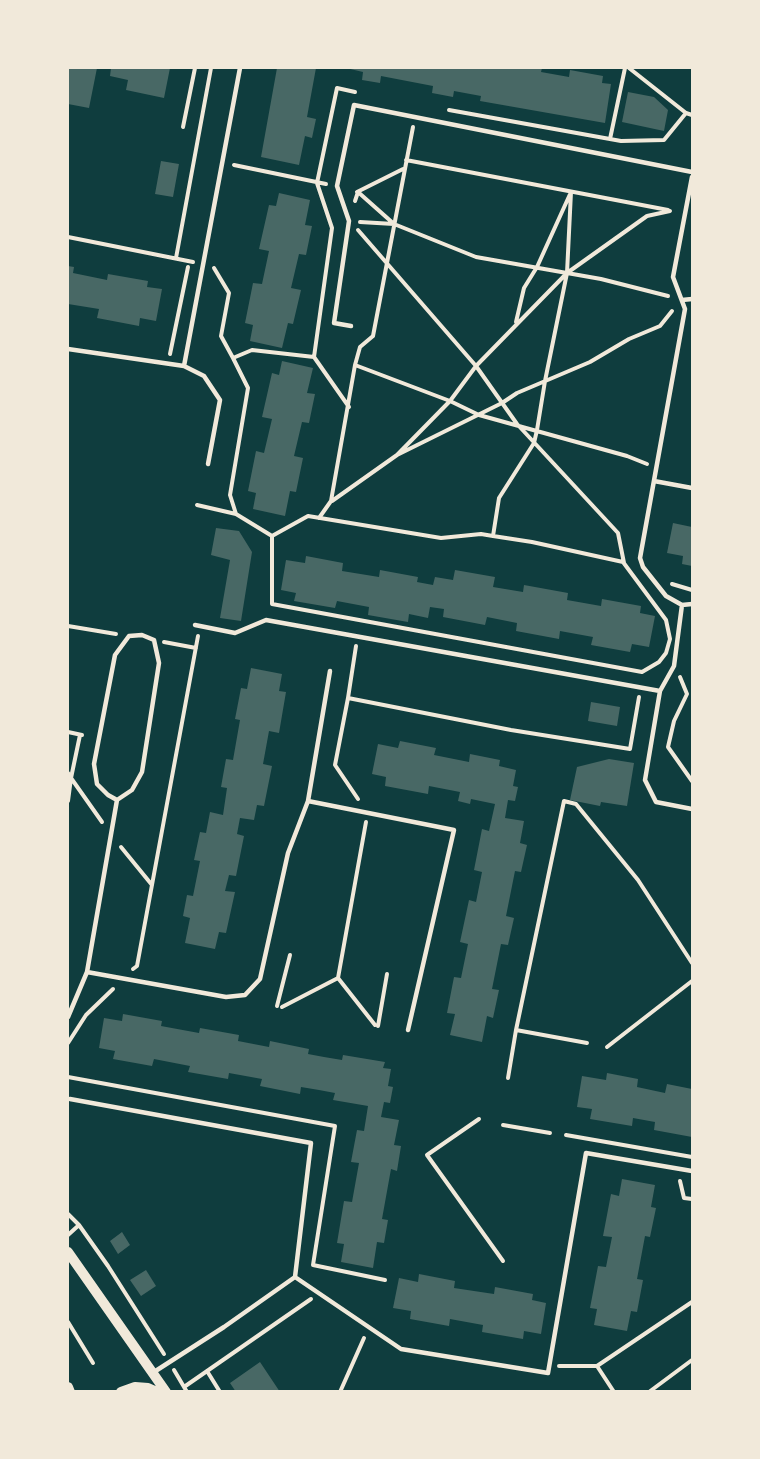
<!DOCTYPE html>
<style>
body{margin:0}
#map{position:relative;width:760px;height:1459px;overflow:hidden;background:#0f3d3e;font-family:"DM Sans",sans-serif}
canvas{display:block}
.frame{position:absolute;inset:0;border:69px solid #f1e9da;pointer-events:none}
</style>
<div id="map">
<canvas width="760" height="1459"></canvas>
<div class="frame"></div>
</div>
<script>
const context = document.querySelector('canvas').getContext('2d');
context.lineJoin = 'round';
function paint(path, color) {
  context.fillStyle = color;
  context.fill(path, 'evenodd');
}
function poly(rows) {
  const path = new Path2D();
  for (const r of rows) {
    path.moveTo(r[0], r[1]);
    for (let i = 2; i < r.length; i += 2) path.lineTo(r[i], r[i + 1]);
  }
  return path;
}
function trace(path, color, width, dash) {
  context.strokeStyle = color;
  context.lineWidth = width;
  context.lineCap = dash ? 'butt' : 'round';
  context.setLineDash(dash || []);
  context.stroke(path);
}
paint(poly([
 [68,68,97,68,89,108,68,104],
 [111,68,170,68,164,98,126,90,128,80,110,76],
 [277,68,316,68,307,117,316,119,312,138,305,136,299,165,261,157],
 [346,68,542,68,541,72,569,77,570,70,603,76,602,83,611,84,605,123,480,101,481,96,454,91,453,97,432,93,433,86,381,76,380,83,362,80,363,72],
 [628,92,654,97,668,110,664,131,622,122],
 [161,161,179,164,173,197,155,194],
 [279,193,310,200,305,225,312,226,306,255,299,254,291,288,301,290,293,324,288,323,282,348,250,341,253,325,245,323,253,283,262,284,269,251,259,249,269,205,276,206],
 [68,266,74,267,73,273,107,280,108,274,148,281,147,287,162,289,156,321,140,318,139,326,97,318,99,309,68,304],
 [282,361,313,368,307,393,315,394,309,423,302,422,294,456,303,458,296,492,290,491,285,516,253,509,256,493,248,491,256,451,264,453,272,419,262,417,272,373,279,375],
 [673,523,692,527,692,566,682,564,683,556,667,553],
 [216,528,239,531,252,552,241,621,220,618,230,560,211,555],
 [306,556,343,563,342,571,379,577,380,570,418,577,417,582,433,585,435,577,453,580,455,570,495,577,493,587,523,592,524,585,568,593,567,600,601,606,602,599,641,606,640,613,655,616,649,647,632,644,630,652,591,645,593,637,560,631,559,639,516,631,517,623,487,617,485,625,443,617,444,609,430,607,428,618,409,614,408,622,368,615,369,607,337,601,335,608,294,601,296,593,281,590,286,560,305,563],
 [251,668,282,674,279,691,286,692,279,733,269,731,263,764,272,766,264,806,257,805,254,820,240,818,237,834,244,836,236,876,229,875,225,891,235,892,226,933,219,932,215,949,185,943,190,918,183,916,187,895,193,896,200,861,194,860,200,832,206,833,210,812,223,815,227,788,221,787,226,759,233,760,240,720,235,719,241,688,247,689],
 [591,702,620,707,617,726,588,721],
 [400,741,436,748,434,755,469,762,470,754,500,760,499,766,516,770,513,786,518,787,515,801,508,800,505,818,524,821,520,843,527,845,521,872,515,871,506,916,514,918,508,945,501,944,492,989,499,990,493,1018,487,1016,482,1042,450,1035,455,1014,447,1013,454,977,461,978,468,944,460,942,469,900,476,902,482,872,474,870,482,829,489,831,495,804,471,799,470,804,458,801,460,792,429,786,428,794,385,786,386,777,372,774,378,744,398,748],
 [609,759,634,763,627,806,601,802,600,806,570,800,577,767],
 [123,1014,162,1021,161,1026,199,1033,200,1028,239,1035,238,1041,269,1047,270,1041,309,1049,308,1054,324,1057,342,1060,343,1055,385,1062,383,1068,391,1069,388,1086,393,1087,390,1103,384,1102,381,1117,399,1120,394,1145,401,1146,397,1171,391,1169,382,1219,388,1220,384,1243,377,1242,373,1268,341,1262,344,1244,337,1243,344,1201,352,1202,359,1163,351,1162,357,1130,364,1131,368,1106,333,1100,335,1093,319,1090,301,1087,300,1094,260,1086,262,1079,229,1073,228,1079,188,1072,190,1066,154,1059,152,1066,113,1059,115,1051,99,1048,104,1018,122,1021],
 [607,1073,638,1079,637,1087,665,1093,667,1084,692,1089,692,1137,654,1130,655,1122,633,1118,632,1126,590,1119,592,1109,577,1107,582,1076,606,1080],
 [622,1179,655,1185,651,1207,656,1208,650,1237,645,1236,637,1279,643,1280,637,1312,631,1311,627,1331,594,1325,597,1309,590,1308,598,1266,606,1267,612,1237,603,1236,611,1194,619,1196],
 [122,1232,130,1245,118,1254,110,1241],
 [146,1270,156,1286,141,1296,130,1280],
 [419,1274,455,1281,454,1288,494,1294,495,1287,533,1294,532,1300,546,1303,541,1334,524,1331,523,1339,482,1332,483,1325,450,1319,449,1326,410,1319,411,1311,393,1308,399,1278,418,1282],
 [260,1362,280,1392,236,1392,230,1383]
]), '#486865');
trace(poly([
 [629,68,686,113,692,115],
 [449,110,621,141,664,140,686,113],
 [183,127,195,68],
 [610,139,625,68],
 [406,160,668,210],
 [234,165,326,184],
 [357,192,403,169],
 [355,201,358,192,394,224],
 [360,222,394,224,476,257,601,279,668,296],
 [358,230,476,366,517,424,618,533,624,563],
 [68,237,193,262],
 [176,258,211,68],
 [214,268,229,293,221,336,233,358],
 [170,354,188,267],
 [314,357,332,228,317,183,337,88,355,92],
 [397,455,502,403,517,393,590,362,629,339,660,326,672,311],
 [647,464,627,456,479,415,450,401,476,366,567,273,647,216,670,211],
 [332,501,397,455,450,401,355,365],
 [197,505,236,514],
 [308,516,441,538,481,534,493,536,532,542,623,562,666,620,670,639,666,653,659,662,642,672,272,604,272,536,308,516],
 [319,518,331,501,355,365,360,347,373,336,413,127],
 [272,536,236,514,230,495,248,388,233,358,252,350,314,357,349,407],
 [493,536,499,498,534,443,537,430,545,381,567,273,571,192,537,267,524,288,516,322],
 [672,584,692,590],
 [68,626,116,634],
 [164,642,196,648],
 [680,677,687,694,674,721,668,747,692,781],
 [348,698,356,646],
 [68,732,82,735],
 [80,735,71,778,102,822],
 [68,773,71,778,68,801],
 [358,799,335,765,348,698,511,730,630,749,639,697],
 [366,822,338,978,375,1025],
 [121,847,152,885],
 [133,969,137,966,198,636],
 [277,1006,290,955],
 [282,1007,338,978],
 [378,1026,387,974],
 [516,1030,587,1043],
 [68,1043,86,1015,113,989],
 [607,1047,692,981],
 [68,1077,335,1126,313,1265,385,1280],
 [508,1078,516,1030,564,801,576,804,638,880,692,963],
 [479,1119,427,1155,503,1261],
 [503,1125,550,1133],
 [566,1135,692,1157],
 [680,1181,684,1198,692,1199],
 [68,1214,79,1225,108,1266,164,1354],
 [68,1235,79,1225],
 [68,1322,93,1363],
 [559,1366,597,1366,692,1302],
 [597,1366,614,1392],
 [174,1370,187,1392],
 [207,1371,220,1392],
 [184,1387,311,1299],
 [340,1392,364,1338],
 [649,1392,692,1360]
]), '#f1e9da', 4);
trace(poly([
 [682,300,692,299],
 [351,326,334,323,349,221,337,186,354,105,692,172],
 [68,349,184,366,240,68],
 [184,366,204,376,220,400,208,464],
 [654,481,692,488],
 [682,605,692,604],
 [195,625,235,633,266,620,660,691,674,666,682,605,666,596,643,567,640,558,685,309,673,277,692,177],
 [660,691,645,780,656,802,692,809],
 [308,801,330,671],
 [87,972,117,800,132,790,142,772,159,663,154,640,142,635,129,636,115,655,94,764,97,784,108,795,117,800],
 [68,1017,87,972,226,997,245,995,260,979,288,853,308,801,454,830,408,1030],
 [70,1099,311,1143,295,1277],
 [154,1372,224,1327,295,1277,401,1349,548,1373,586,1153,692,1171]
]), '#f1e9da', 4.5);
trace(poly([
 [68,1252,166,1392],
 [68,1387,70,1392],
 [121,1392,135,1387,148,1388,157,1392]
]), '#f1e9da', 10);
</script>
